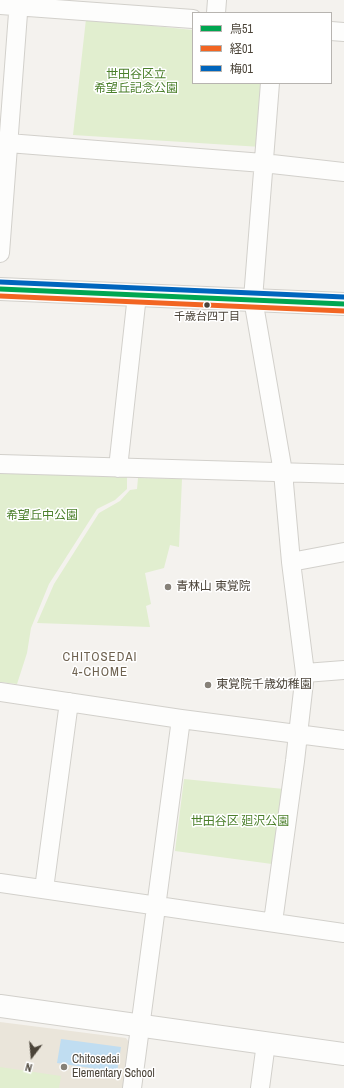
<!DOCTYPE html>
<meta charset="utf-8">
<style>
body{margin:0}
#map{position:relative;width:344px;height:1088px;overflow:hidden;background:#f4f2ee;font-family:"Archivo Narrow","Noto Sans JP",sans-serif}
canvas{display:block}
.legend{position:absolute;left:192px;top:12px;width:140px;height:72px;box-sizing:border-box;background:#fff;border:1px solid #b7b4b0;margin:0;padding:5px 7px;list-style:none;font-size:12px;color:#4b4439}
.legend li{display:flex;align-items:center;gap:8px;height:20px}
.legend b{width:20px;border:1px solid #b7b4b0}
.north{position:absolute;left:12px;top:1036px;width:40px;height:40px;-webkit-text-stroke:3px #fff;paint-order:stroke;rotate:196deg;font-size:11px;font-weight:700;line-height:16px;text-align:center;color:#4b4439}
.north::after{content:'';display:block;margin:auto;width:14px;height:18px;background:#4b4439;clip-path:polygon(50% 0,100% 100%,50% 72%,0 100%)}
</style>
<div id="map">
<canvas width="344" height="1088"></canvas>
<ul class="legend">
<li><b style="height:5px;background:#00a651"></b>烏51</li>
<li><b style="height:5px;background:#f26522"></b>経01</li>
<li><b style="height:5px;background:#0065bd"></b>梅01</li>
</ul>
<div class="north">N</div>
</div>
<script>
const context = document.querySelector('canvas').getContext('2d');
context.lineJoin = 'round';
function paint(path, color) {
  context.fillStyle = color;
  context.fill(path, 'evenodd');
}
function poly(rows) {
  const path = new Path2D();
  for (const r of rows) {
    path.moveTo(r[0], r[1]);
    for (let i = 2; i < r.length; i += 2) path.lineTo(r[i], r[i + 1]);
  }
  return path;
}
function trace(path, color, width, dash) {
  context.strokeStyle = color;
  context.lineWidth = width;
  context.lineCap = dash ? 'butt' : 'round';
  context.setLineDash(dash || []);
  context.stroke(path);
}
function write(font, color, halo, rows, align = 'center') {
  context.font = font + ' "Archivo Narrow","Noto Sans JP",sans-serif';
  context.lineWidth = 3;
  context.setLineDash([]);
  context.textBaseline = 'middle';
  context.strokeStyle = halo;
  context.fillStyle = color;
  for (const [text, x, y, turn = 0] of rows) {
    context.save();
    context.translate(x, y);
    context.rotate((+turn || 0) * Math.PI / 180);
    context.textAlign = isNaN(turn) ? turn : align;
    if (halo) context.strokeText(text, 0, 0);
    context.fillText(text, 0, 0);
    context.restore();
  }
}
paint(poly([
 [0,1022,126,1038,131,1045,124,1088,0,1088]
]), '#eae5da');
paint(poly([
 [86,19,193,30,193,83,265,83,261,147,73,135],
 [0,473,127,477,127,489,115,500,97,509,49,584,31,628,27,653,17,684,0,682],
 [138,478,182,479,179,547,170,545,164,568,145,573,151,604,146,606,150,627,37,623,54,584,99,513,120,501,130,490,137,489],
 [184,779,284,789,272,864,175,851],
 [0,1067,61,1076,59,1088,0,1088]
]), '#e1eecf');
paint(poly([
 [61,1039,121,1047,117,1072,57,1063]
]), '#c0ddf1');
const minor = poly([
 [0,5,193,19],
 [216,13,217,0],
 [331,31,344,32],
 [270,83,253,299,283,472,291,562,305,673,295,761,273,922],
 [8,143,263,163,344,172],
 [0,253,19,0],
 [0,464,344,474],
 [118,468,137,295],
 [291,562,344,552],
 [305,673,344,670],
 [0,692,181,719,344,740],
 [0,883,344,933],
 [44,889,69,702],
 [132,1088,181,719],
 [260,1088,266,1043]
]);
const tertiary = poly([
 [0,289,344,304],
 [0,1006,344,1054]
]);
trace(minor, '#d2d0cb', 20);
trace(tertiary, '#d2d0cb', 24);
trace(minor, '#fdfdfc', 18);
trace(tertiary, '#fdfdfc', 22);
trace(poly([
 [0,289,344,304]
]), '#00a651', 5);
trace(poly([
 [0,296,344,311]
]), '#f26522', 5);
trace(poly([
 [0,282,344,297]
]), '#0065bd', 5);
for (const [x, y, r, color] of [
 [207,305,3.5,"#4b4439"],
 [168,587,4,"#868178"],
 [208,685,4,"#868178"],
 [64,1067,4,"#868178"]
]) {
  const dot = new Path2D();
  dot.arc(x, y, r, 0, 2 * Math.PI);
  context.fillStyle = color;
  context.fill(dot);
  trace(dot, '#fff', 1.5);
}
write('11px', '#4b4439', '#fff', [
 ["千歳台四丁目",207,317]
]);
write('12px', '#4a7f2a', '#fff', [
 ["世田谷区立",136,75],
 ["希望丘記念公園",136,89],
 ["希望丘中公園",42,516],
 ["世田谷区 廻沢公園",240,822]
]);
write('12px', '#4b4439', '#fff', [
 ["青林山 東覚院",176,587],
 ["東覚院千歳幼稚園",216,685],
 ["Chitosedai",72,1060],
 ["Elementary School",72,1074]
], 'left');
context.letterSpacing = '1px';
write('13px', '#6e6250', '#fff', [
 ["CHITOSEDAI",100,658],
 ["4-CHOME",100,673]
]);
context.letterSpacing = '0px';
</script>
